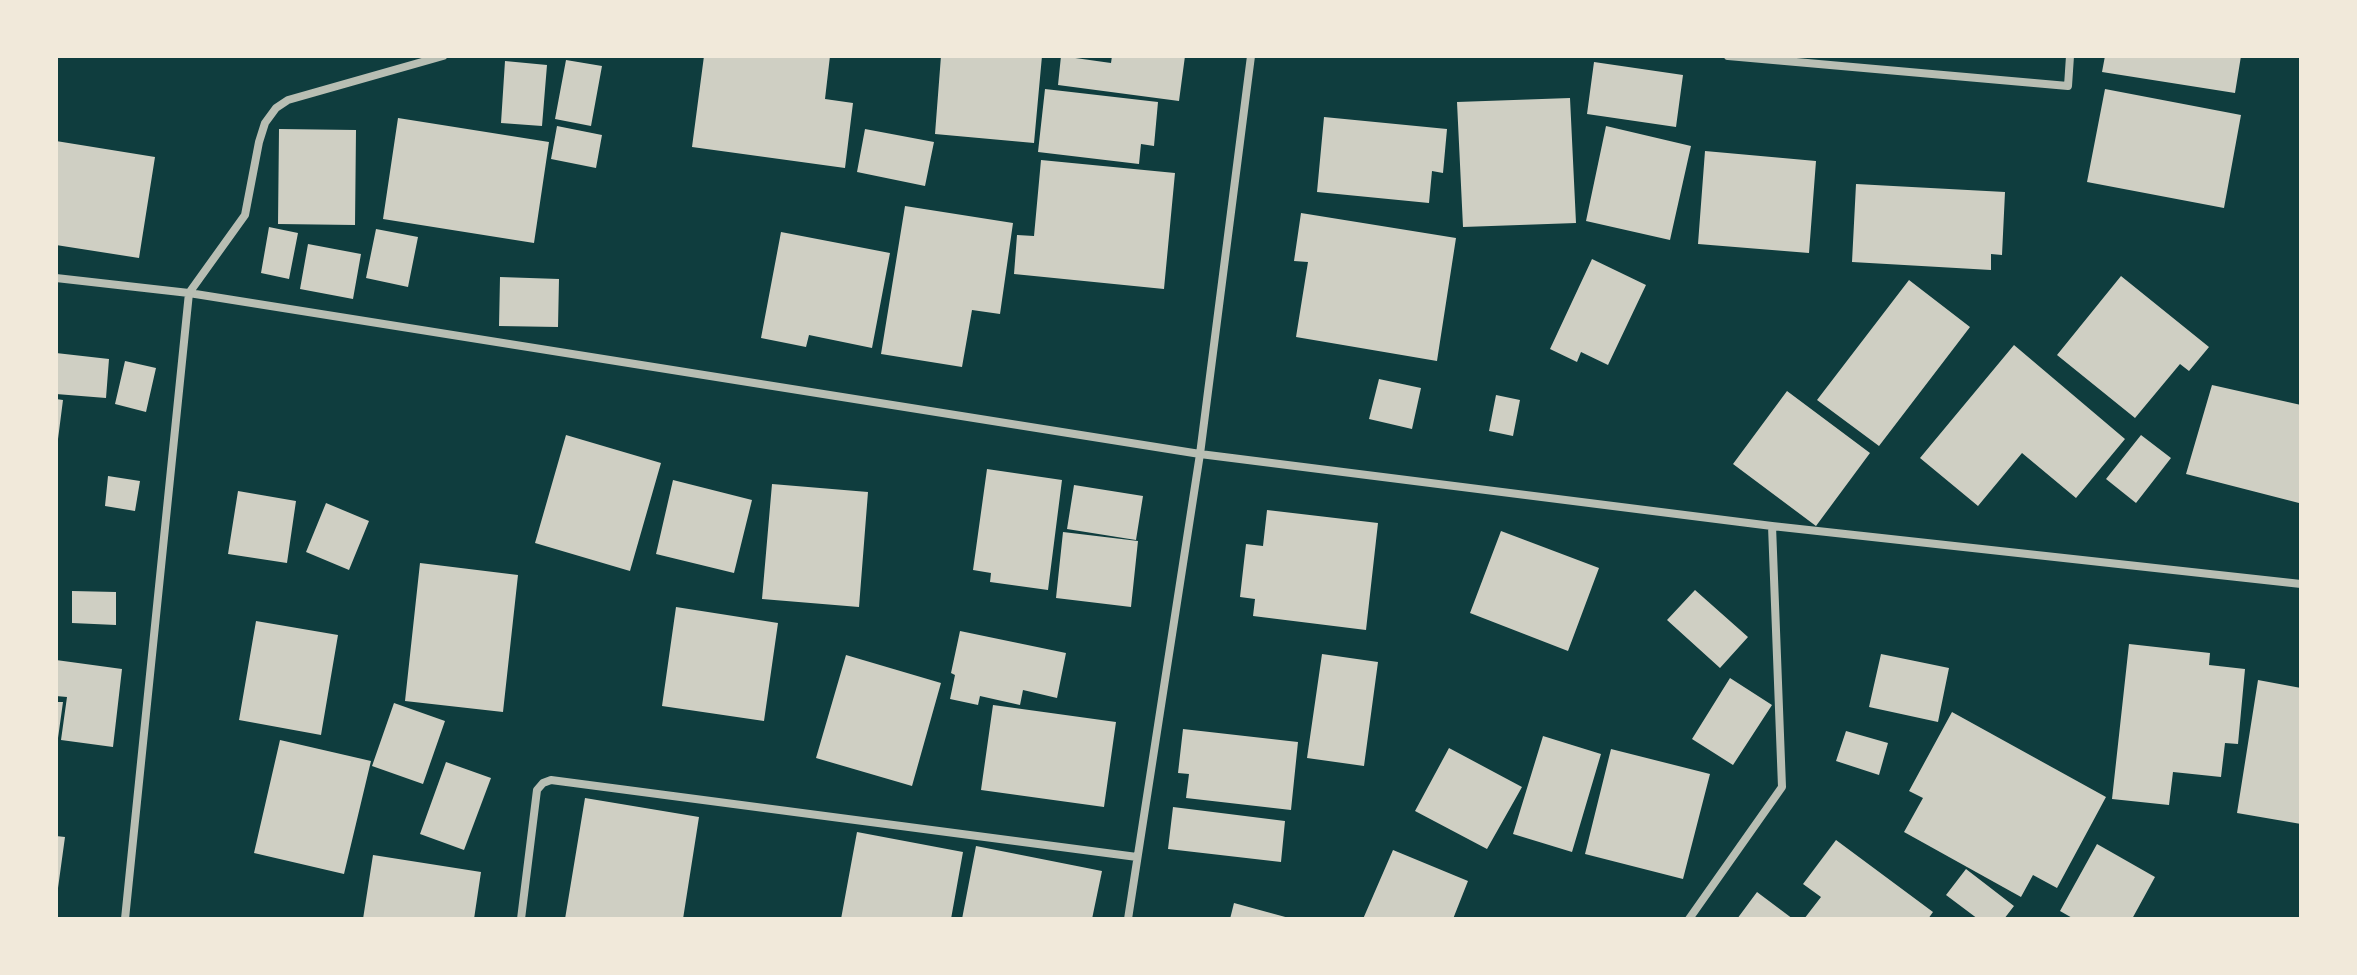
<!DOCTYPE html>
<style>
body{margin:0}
#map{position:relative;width:2357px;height:975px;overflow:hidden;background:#0f3d3e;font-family:Karla,sans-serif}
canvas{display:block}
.frame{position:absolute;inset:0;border:58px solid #f1e9da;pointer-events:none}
</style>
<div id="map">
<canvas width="2357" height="975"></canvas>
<div class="frame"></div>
</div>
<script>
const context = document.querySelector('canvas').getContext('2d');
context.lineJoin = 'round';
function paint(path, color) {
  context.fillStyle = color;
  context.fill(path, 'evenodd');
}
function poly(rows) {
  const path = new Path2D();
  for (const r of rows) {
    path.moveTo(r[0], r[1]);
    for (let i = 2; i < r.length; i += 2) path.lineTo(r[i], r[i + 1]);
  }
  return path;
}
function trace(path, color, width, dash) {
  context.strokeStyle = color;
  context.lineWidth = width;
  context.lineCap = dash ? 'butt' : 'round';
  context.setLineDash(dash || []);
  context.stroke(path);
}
paint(poly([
 [704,56,830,56,825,99,853,103,845,168,692,147],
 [941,56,1042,56,1034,143,935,134],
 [1061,56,1111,63,1112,56,1185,56,1179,101,1058,85],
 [2105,56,2241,56,2235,93,2102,72],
 [566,60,602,66,591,126,555,119],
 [505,61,547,65,542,126,501,123],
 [1594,62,1683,75,1676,127,1587,114],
 [1045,89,1158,102,1154,146,1141,144,1139,164,1038,152],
 [2105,89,2241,115,2224,208,2087,182],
 [1570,98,1576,223,1463,227,1457,102],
 [1324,117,1447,129,1443,173,1432,171,1429,203,1317,192],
 [398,118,549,142,534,243,383,219],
 [557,126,602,135,596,168,551,159],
 [1606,126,1691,146,1670,240,1586,221],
 [279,129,356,130,355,225,278,224],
 [865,129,934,142,925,186,857,172],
 [56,141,155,157,139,258,56,245],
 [1705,151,1816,161,1809,253,1698,244],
 [1041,160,1175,173,1164,289,1014,274,1017,235,1034,236],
 [1856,184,2005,192,2002,255,1991,254,1991,270,1852,262],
 [905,206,1013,223,1000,314,972,310,962,367,881,354],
 [1301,213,1456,238,1437,361,1296,337,1308,262,1294,261],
 [269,227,298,233,289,279,261,273],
 [376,229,418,237,408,287,366,278],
 [781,232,890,253,872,348,809,335,806,347,761,338],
 [308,244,361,254,353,299,300,289],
 [1592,259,1646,285,1608,365,1581,352,1577,362,1550,349],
 [2121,276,2209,347,2189,371,2180,364,2135,418,2057,355],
 [500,277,559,279,558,327,499,326],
 [1909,280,1970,327,1879,446,1817,400],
 [2014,345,2125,439,2076,498,2022,453,1978,506,1920,458],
 [56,353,109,359,106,398,56,394],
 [125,361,156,368,146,412,115,404],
 [1379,379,1421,388,1412,429,1369,419],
 [2212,385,2301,405,2301,491,2299,503,2186,474],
 [1787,391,1870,453,1816,526,1733,464],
 [1496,395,1520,400,1513,436,1489,431],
 [56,399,63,400,58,439,56,439],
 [566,435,661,463,630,571,535,543],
 [2141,435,2171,458,2136,503,2106,479],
 [987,469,1062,480,1048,590,990,582,991,573,973,570],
 [108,476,140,481,135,511,105,506],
 [673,480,752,500,734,573,656,554],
 [772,484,868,492,859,607,762,599],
 [1074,485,1143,496,1136,540,1067,529],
 [238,491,296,501,287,563,228,554],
 [326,503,369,521,349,570,306,552],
 [1267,510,1378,523,1366,630,1253,616,1255,599,1240,597,1246,544,1263,546],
 [1501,531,1599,568,1568,651,1470,613],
 [1063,532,1138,541,1131,607,1056,598],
 [420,563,518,575,503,712,405,701],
 [1695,590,1748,637,1720,668,1667,620],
 [72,591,116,592,116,625,72,623],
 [676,607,778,623,764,721,662,706],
 [256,621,338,635,321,735,239,720],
 [960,631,1066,653,1057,698,1023,690,1020,705,980,696,978,705,950,699,955,675,951,673],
 [2129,644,2210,653,2209,665,2245,669,2238,744,2225,743,2221,777,2173,772,2169,805,2112,799],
 [1322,654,1378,662,1364,766,1307,758],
 [1881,654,1949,668,1938,722,1869,707],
 [846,655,941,683,912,786,816,758],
 [56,660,122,669,113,747,61,740,67,697,56,696],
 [1730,678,1772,705,1733,765,1692,739],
 [2258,680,2301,688,2301,824,2237,813],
 [56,702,63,702,58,738,56,738],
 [394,703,445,721,423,784,372,766],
 [993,705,1116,722,1104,807,981,790],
 [1952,712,2106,797,2057,888,2033,875,2021,897,1904,832,1923,798,1909,791],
 [1183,729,1298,742,1291,810,1186,798,1189,774,1178,773],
 [1846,731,1888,743,1879,775,1836,761],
 [1543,736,1601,754,1572,852,1513,834],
 [280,740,371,761,344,874,254,853],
 [1449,748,1522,787,1487,849,1415,811],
 [1611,749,1710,774,1683,879,1585,854],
 [446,762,491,778,464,850,420,834],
 [585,798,699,817,683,919,565,919],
 [1173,807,1285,821,1281,862,1168,849],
 [857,832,963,852,951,919,841,919],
 [56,836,65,837,58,888,56,888],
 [1836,840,1933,912,1928,919,1804,919,1821,897,1803,884],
 [2097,844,2155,877,2132,919,2074,919,2060,911],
 [976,846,1102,871,1092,919,962,919],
 [1393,850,1468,881,1453,919,1363,919],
 [373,855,481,872,474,919,363,919],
 [1966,869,2014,906,2004,919,1978,919,1946,895],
 [1757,892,1793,919,1737,919],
 [1234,903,1289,918,1288,919,1230,919]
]), '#cfcfc3');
trace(poly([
 [1728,56,2068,86,2070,56],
 [56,278,189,293,1200,454,1772,526,2301,584],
 [125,919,189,293,245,215,259,142,265,123,276,108,288,100,443,56],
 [521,919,537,790,543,783,551,780,1137,857],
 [1128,919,1200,454,1251,56],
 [1689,919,1782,787,1772,526]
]), '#b8beb3', 8);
</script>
